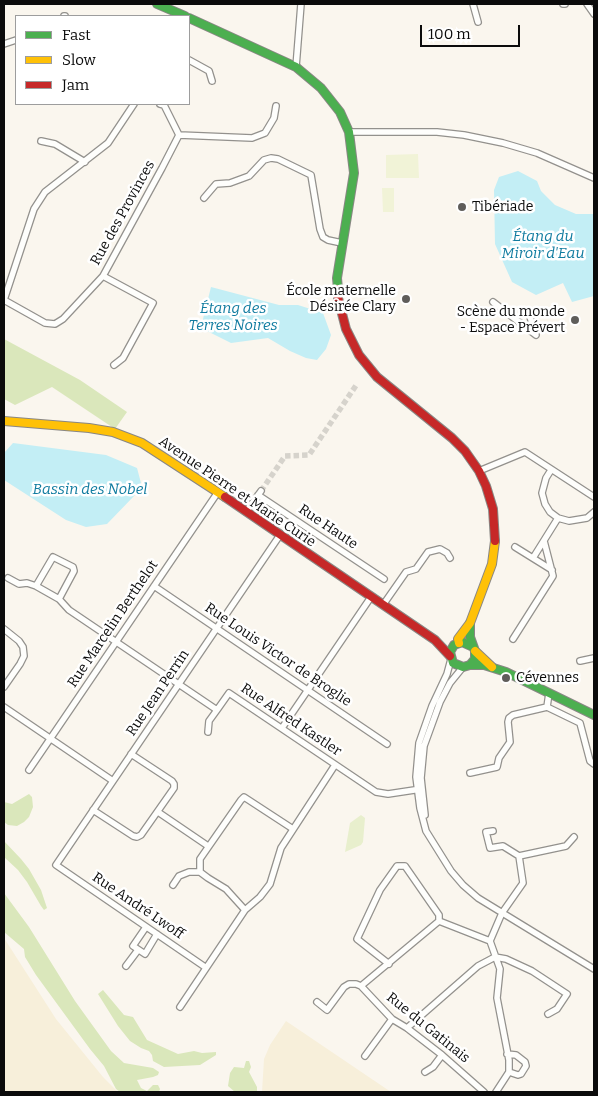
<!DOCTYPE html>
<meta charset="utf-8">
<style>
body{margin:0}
#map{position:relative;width:598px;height:1096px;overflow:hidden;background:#faf6ee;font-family:Bitter,serif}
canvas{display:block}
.frame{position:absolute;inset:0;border:5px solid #0b0b0b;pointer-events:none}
.legend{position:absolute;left:15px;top:15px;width:175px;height:90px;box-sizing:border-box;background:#fff;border:1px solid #9d9d9d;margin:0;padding:6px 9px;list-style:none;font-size:15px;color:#0b0b0b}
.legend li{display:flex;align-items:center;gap:10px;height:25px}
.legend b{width:25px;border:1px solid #9d9d9d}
.scale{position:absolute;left:420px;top:25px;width:100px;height:22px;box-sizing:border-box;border:2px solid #0b0b0b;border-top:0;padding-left:6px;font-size:15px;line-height:18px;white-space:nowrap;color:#0b0b0b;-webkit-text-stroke:4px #fff;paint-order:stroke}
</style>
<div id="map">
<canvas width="598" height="1096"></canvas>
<div class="frame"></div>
<ul class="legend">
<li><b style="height:6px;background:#4caf50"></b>Fast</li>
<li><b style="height:6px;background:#ffc107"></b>Slow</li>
<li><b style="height:6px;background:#c62828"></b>Jam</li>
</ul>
<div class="scale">100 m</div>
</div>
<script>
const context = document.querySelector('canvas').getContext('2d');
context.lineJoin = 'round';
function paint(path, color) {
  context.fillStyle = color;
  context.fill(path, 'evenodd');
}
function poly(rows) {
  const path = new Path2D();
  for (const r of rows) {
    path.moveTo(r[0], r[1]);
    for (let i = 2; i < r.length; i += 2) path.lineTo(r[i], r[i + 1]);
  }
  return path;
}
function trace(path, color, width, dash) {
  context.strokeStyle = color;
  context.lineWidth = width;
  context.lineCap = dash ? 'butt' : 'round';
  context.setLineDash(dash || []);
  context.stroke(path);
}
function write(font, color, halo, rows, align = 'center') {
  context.font = font + ' Bitter,serif';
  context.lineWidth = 5;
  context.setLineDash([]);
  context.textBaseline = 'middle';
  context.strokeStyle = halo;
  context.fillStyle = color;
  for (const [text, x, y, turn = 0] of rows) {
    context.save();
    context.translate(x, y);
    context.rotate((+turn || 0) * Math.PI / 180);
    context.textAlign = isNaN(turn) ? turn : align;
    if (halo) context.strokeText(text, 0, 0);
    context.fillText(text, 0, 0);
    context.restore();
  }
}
paint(poly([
 [4,938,56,1019,103,1077,118,1092,4,1092],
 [286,1021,391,1092,262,1092,264,1059,270,1045]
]), '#f7efda');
paint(poly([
 [361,815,365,818,363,842,361,845,345,852,350,823]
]), '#e8efcd');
paint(poly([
 [4,339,80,380,127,412,115,429,52,387,15,405,4,399],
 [29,794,32,797,33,807,29,817,24,822,17,826,8,825,4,822,4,802,12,804],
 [4,841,21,859,29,869,41,890,47,908,44,910,41,906,27,882,18,870,4,857],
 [4,893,29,927,75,1001,111,1051,124,1063,153,1068,159,1072,158,1075,153,1077,137,1080,141,1088,147,1091,153,1085,158,1085,160,1089,159,1092,120,1092,116,1089,104,1066,90,1049,36,975,25,957,24,949,4,932],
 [103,990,124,1015,133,1017,147,1040,178,1054,194,1051,202,1053,216,1052,216,1055,200,1065,164,1067,153,1061,152,1055,149,1051,141,1048,130,1041,118,1026,98,994],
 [246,1061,249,1061,251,1067,249,1072,257,1087,257,1092,235,1092,228,1086,230,1073,234,1067,244,1068]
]), '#dae7bb');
paint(poly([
 [418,154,419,178,386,178,386,155],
 [382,188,394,188,394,212,383,212]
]), '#f1f3d7');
paint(poly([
 [518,171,537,181,541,191,555,205,576,214,594,214,594,296,572,302,563,283,536,295,512,282,495,244,494,190,499,177],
 [211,287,279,305,298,305,323,313,331,335,326,349,317,360,306,358,290,351,268,338,231,343,205,330,203,319],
 [13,443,106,455,137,468,141,483,135,495,107,524,86,527,66,520,4,480,4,453]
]), '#c3eef5');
trace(poly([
 [261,491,285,456,309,455,357,384]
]), '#d6d3cc', 5.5, [5.5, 3]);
const street = poly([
 [473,4,478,22],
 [563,4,565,4],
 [587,4,594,14],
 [64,16,65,16],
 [4,44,16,40],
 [189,60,209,71,212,81],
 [296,67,301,4],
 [134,104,108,143,45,192,34,209,4,300,45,323,55,324,63,319,103,276,162,168,179,135,164,105,160,104],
 [349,132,437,132,464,135,503,143,537,153,594,178],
 [179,135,252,138,265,133,274,118,276,106],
 [41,141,55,144,85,162],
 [204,198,216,184,230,183,249,176,264,160,271,158,278,159,311,175,320,229,323,237,328,240,342,243],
 [103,276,153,303,123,358,114,365],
 [493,302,536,335,528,311],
 [551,470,546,478,542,493,545,504,550,512,558,518,569,521,587,518,594,512],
 [479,471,525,452,594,497],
 [258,495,384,579],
 [246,512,261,491],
 [515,547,552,570],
 [533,558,558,518],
 [8,578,19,584,27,583,36,586,59,599,69,610,217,710,229,693,376,792,388,794,421,789],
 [36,586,53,557,73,567,74,571,59,599],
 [154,586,387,744],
 [383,605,406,572,416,569,428,552,440,549,447,553,450,558],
 [4,629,19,641,23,647,24,656,20,664,4,687],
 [513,639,553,576,544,541],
 [451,659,447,674,432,706,419,743,416,777,420,808,426,831,451,871,463,885,478,898,594,969],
 [580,661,594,658],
 [4,707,113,781],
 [547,707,580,723,590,761,594,764],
 [282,728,371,597],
 [208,732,209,721,217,710],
 [29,770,218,492],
 [470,773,497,767,499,758,510,742,508,722,509,718,513,715,547,707,549,693],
 [93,810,133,836,137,837,141,835,174,788,174,784,172,781,131,754],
 [158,812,208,846],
 [425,815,421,778,424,746,440,702,450,683,463,667],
 [493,831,486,832,490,848,503,846,519,856,523,883,502,913,490,941,500,969,497,998,509,1060,509,1072,496,1092],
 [519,856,566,846,574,837],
 [173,885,179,876,189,872,200,872],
 [245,910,226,889,208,878,200,872,200,859,241,800,244,797,293,829],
 [146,927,133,946,145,954,157,934],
 [389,964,357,939,380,890,397,866,405,866,439,915,439,921],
 [126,966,138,950],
 [205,967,56,865,280,535],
 [317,1002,327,1010,344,987,349,984,356,984,361,986],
 [180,1007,245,910,260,897,270,884,281,848,335,765],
 [407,1028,478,966,495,957,506,959,532,971,567,994,557,1009,548,1014],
 [507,1054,516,1055,525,1062,526,1066,521,1074,518,1075,509,1072],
 [365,1056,392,1019],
 [425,1072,433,1067,442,1055],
 [484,1092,442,1055,407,1028,392,1019,361,986,439,921,490,941]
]);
const fast = poly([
 [157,4,185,16],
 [189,18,296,67,321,88,340,112,349,132,354,173,337,278,338,289],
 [470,623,470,637,475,651,475,659,470,665,463,667,453,663,450,652,454,645,462,642,473,647],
 [470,665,484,665,506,672,594,715]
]);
const slow = poly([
 [4,421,89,428,113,432,142,443,225,497],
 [459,643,458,639,470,623,492,564,495,541],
 [475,651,492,667]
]);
const jam = poly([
 [338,289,338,298,346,329,359,355,377,377,452,438,465,451,479,471,486,486,493,509,495,541],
 [225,497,435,640,450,656]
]);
trace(street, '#93918d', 8);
trace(fast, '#898784', 10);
trace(slow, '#898784', 10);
trace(jam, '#898784', 10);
trace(street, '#fefefc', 5.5);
trace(fast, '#4caf50', 8);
trace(slow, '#ffc107', 8);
trace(jam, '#c62828', 8);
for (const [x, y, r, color] of [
 [462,207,5,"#5f5d5a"],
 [406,299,5,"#5f5d5a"],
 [575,320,5,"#5f5d5a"],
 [506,678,5,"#5f5d5a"]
]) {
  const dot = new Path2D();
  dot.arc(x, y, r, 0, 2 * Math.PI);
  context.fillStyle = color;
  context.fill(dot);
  trace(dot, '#fff', 2);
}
write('14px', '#0b0b0b', '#fff', [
 ["Tibériade",472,207],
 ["École maternelle",396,291,"right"],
 ["Désirée Clary",396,307,"right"],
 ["Scène du monde",565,312,"right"],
 ["- Espace Prévert",565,328,"right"],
 ["Cévennes",516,678]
], 'left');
write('14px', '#0b0b0b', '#fff', [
 ["Rue des Provinces",123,213,-61],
 ["Avenue Pierre et Marie Curie",237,492,34],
 ["Rue Haute",328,527,34],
 ["Rue Marcelin Berthelot",113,624,-56],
 ["Rue Louis Victor de Broglie",278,655,34],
 ["Rue Jean Perrin",158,693,-56],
 ["Rue Alfred Kastler",291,720,34],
 ["Rue André Lwoff",138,906,34],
 ["Rue du Gatinais",428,1028,39]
]);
write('italic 15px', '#117ca0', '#fff', [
 ["Étang du",543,237],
 ["Miroir d'Eau",543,254],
 ["Étang des",233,309],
 ["Terres Noires",233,326],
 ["Bassin des Nobel",90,490]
]);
</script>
